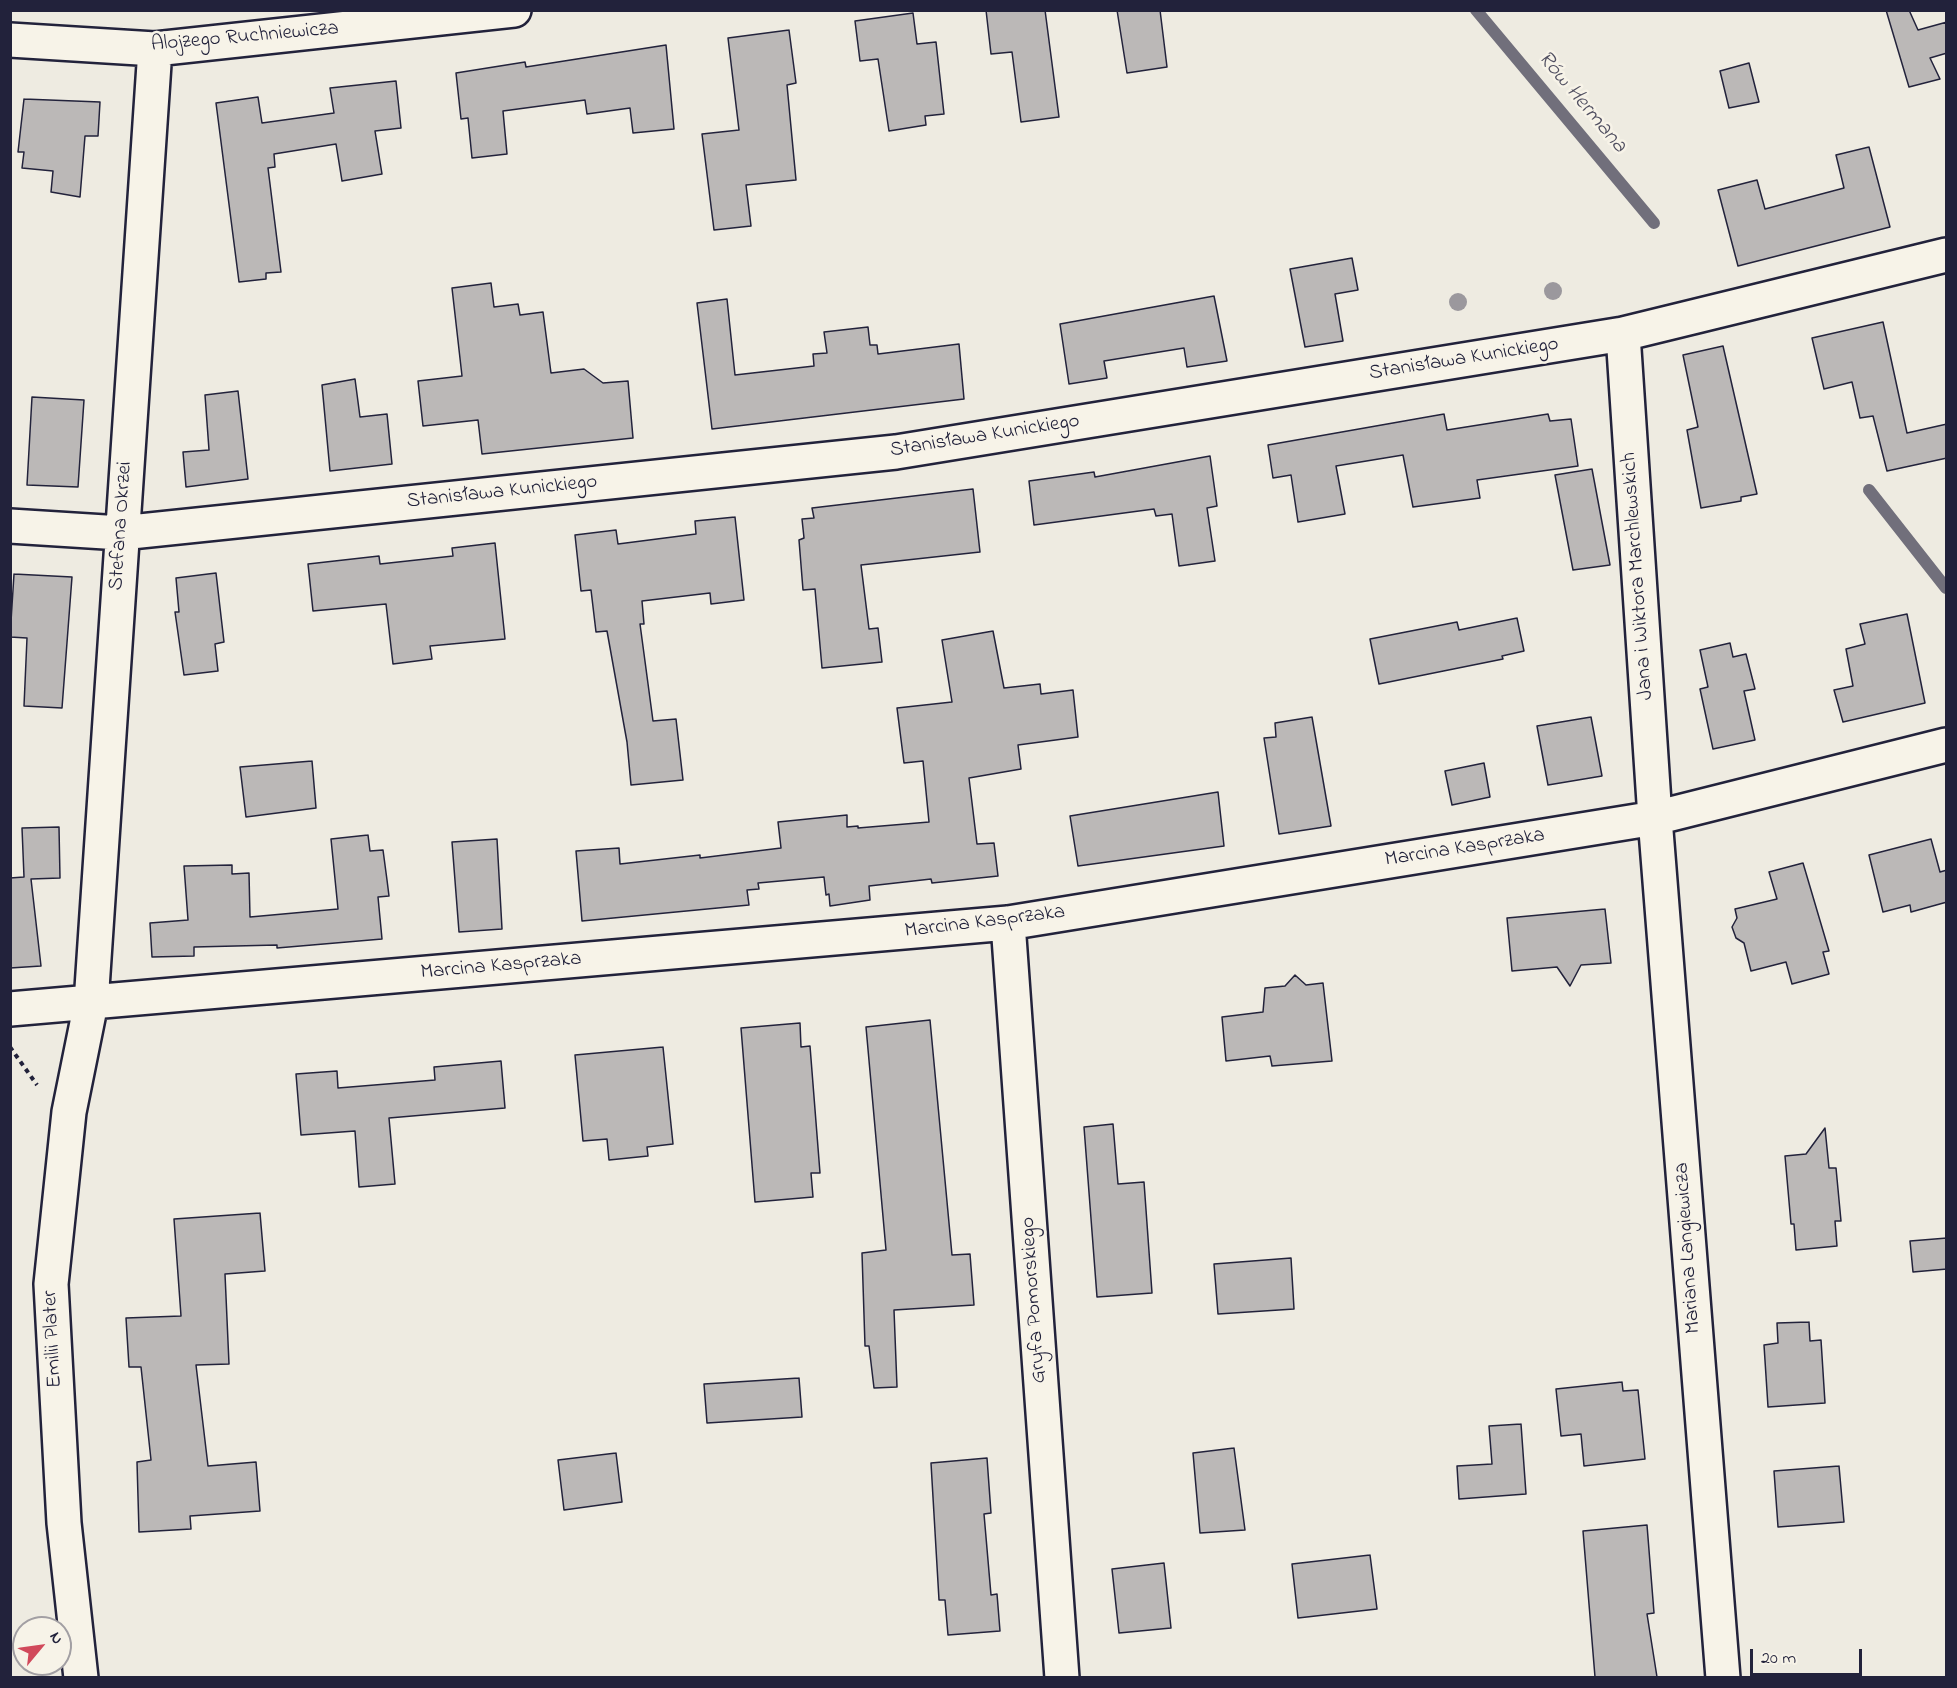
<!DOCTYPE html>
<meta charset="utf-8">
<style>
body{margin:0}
#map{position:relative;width:1957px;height:1688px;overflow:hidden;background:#eeebe1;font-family:"Indie Flower",sans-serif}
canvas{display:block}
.frame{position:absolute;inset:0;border:12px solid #22223b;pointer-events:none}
.north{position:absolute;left:12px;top:1616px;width:60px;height:60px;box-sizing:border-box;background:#f7f3e8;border:2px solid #a29fa3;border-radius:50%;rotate:61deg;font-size:16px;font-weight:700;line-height:24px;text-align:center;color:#22223b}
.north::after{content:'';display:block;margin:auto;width:21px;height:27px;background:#d1495b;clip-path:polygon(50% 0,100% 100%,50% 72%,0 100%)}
.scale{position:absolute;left:1750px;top:1649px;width:112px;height:27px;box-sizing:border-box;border:3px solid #22223b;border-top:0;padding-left:8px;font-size:18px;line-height:21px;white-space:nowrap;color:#22223b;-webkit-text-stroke:4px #f7f3e8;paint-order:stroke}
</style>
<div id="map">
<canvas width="1957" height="1688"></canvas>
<div class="frame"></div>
<div class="north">N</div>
<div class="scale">20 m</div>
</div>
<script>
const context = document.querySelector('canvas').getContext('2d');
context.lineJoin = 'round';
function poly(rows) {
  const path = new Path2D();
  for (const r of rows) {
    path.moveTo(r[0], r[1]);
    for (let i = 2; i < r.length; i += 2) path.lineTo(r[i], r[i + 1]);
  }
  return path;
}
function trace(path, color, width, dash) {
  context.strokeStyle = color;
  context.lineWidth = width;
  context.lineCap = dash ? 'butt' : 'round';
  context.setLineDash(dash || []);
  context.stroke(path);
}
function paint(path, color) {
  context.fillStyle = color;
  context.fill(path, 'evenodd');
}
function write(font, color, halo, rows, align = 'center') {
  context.font = font + ' "Indie Flower",sans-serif';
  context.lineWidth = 5;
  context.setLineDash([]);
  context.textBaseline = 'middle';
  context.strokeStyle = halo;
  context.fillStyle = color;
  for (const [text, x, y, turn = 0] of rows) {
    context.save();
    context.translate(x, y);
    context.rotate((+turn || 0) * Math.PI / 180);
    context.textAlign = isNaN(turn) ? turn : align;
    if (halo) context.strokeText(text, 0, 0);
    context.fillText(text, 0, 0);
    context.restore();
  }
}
trace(poly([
 [1476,10,1654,223],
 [1869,490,1946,588]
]), '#716f7b', 12);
const building = poly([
 [986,10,1045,10,1059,117,1021,122,1012,52,991,54,986,10],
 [1117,10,1160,10,1167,67,1127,73,1117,10],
 [1886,10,1909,10,1918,30,1947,22,1947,53,1930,58,1940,79,1909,87,1886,10],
 [913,13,917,44,936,42,944,114,925,116,926,125,889,131,878,59,860,61,855,21,913,13],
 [789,30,796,83,787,85,796,180,746,185,751,226,714,230,702,134,739,130,728,38,789,30],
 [666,45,674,129,633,133,630,108,587,114,585,100,503,111,507,154,472,158,468,118,461,119,456,73,525,62,526,67,666,45],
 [1749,63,1759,102,1729,108,1720,71,1749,63],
 [396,81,401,128,375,131,382,174,342,181,336,144,274,154,275,167,268,168,281,272,266,273,266,279,239,282,216,103,258,97,262,123,334,113,330,88,396,81],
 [24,99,100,102,98,136,85,136,80,197,51,192,53,171,22,168,24,152,18,152,24,99],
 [1869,147,1890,227,1738,266,1718,190,1757,180,1765,209,1844,188,1836,155,1869,147],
 [1352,258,1358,290,1335,294,1343,341,1305,347,1290,269,1352,258],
 [491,283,494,307,518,304,520,315,543,312,551,373,584,369,603,383,628,381,633,438,482,454,478,420,423,426,418,381,462,376,452,288,491,283],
 [1214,296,1227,361,1187,367,1184,348,1104,361,1107,378,1069,384,1060,324,1214,296],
 [727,299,735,375,814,366,813,354,827,353,824,332,868,327,870,345,877,345,878,354,959,344,964,399,712,429,697,303,727,299],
 [1883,322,1907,433,1947,424,1947,458,1887,471,1873,416,1860,418,1852,382,1824,389,1812,338,1883,322],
 [1723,346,1757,494,1741,497,1741,501,1701,508,1687,430,1698,427,1683,355,1723,346],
 [355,379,360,417,387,414,392,464,330,471,322,385,355,379],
 [238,391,248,479,186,487,183,452,209,450,205,395,238,391],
 [32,397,84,400,78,487,27,485,32,397],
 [1444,414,1447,430,1548,414,1550,421,1571,419,1578,466,1477,480,1480,498,1413,507,1403,455,1336,466,1345,514,1298,522,1291,475,1273,478,1268,445,1444,414],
 [1210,456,1217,506,1207,508,1215,561,1179,566,1172,514,1156,516,1154,509,1034,525,1029,481,1094,472,1095,477,1210,456],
 [1592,469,1610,565,1573,570,1555,475,1592,469],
 [973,489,980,552,861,565,869,629,878,628,882,662,822,668,815,589,803,590,799,540,804,538,802,519,814,518,812,508,973,489],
 [735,517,744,600,711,604,710,593,642,601,644,624,640,624,653,721,676,719,683,780,631,785,627,742,607,631,596,632,591,590,581,591,575,535,616,530,618,544,696,534,695,521,735,517],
 [495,543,505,639,430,646,432,659,393,664,386,604,313,611,308,564,379,556,380,564,453,556,452,548,495,543],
 [216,573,224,642,215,644,218,671,184,675,175,612,179,612,176,578,216,573],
 [14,574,72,577,62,708,24,706,27,638,10,637,14,574],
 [1907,614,1925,703,1843,722,1834,690,1853,686,1846,649,1865,644,1860,624,1907,614],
 [1517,618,1524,651,1502,656,1503,659,1379,684,1370,639,1457,622,1459,630,1517,618],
 [993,631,1004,688,1040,684,1041,694,1073,690,1078,737,1018,745,1021,769,969,778,977,844,994,843,998,876,932,883,931,879,869,886,870,900,830,906,829,894,826,895,824,877,758,883,759,889,747,890,749,905,582,921,576,851,619,848,620,864,700,855,700,858,781,848,778,822,847,815,847,827,858,826,858,828,929,822,923,761,904,763,897,708,952,702,942,640,993,631],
 [1730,643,1733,657,1746,654,1755,689,1744,691,1755,740,1713,749,1700,689,1708,687,1700,650,1730,643],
 [1312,717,1331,826,1279,834,1264,738,1276,737,1275,723,1312,717],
 [1591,717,1602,776,1548,785,1537,726,1591,717],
 [312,761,316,808,246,817,240,767,312,761],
 [1484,763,1490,797,1452,805,1445,771,1484,763],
 [1218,792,1224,846,1078,866,1070,816,1218,792],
 [59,827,60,878,31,879,41,966,10,968,10,878,24,877,22,828,59,827],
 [368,835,370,851,383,850,387,880,389,896,378,897,382,939,277,948,277,945,194,947,194,956,152,957,150,923,188,920,184,866,232,865,232,874,249,873,250,917,338,909,331,839,368,835],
 [497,839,502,929,459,932,452,842,497,839],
 [1931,839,1940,872,1947,870,1947,902,1911,912,1910,905,1883,912,1869,855,1931,839],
 [1803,863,1829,951,1823,952,1829,974,1792,984,1786,962,1751,971,1744,943,1736,938,1732,927,1737,918,1735,909,1777,899,1769,872,1803,863],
 [1605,909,1611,963,1581,965,1570,986,1557,967,1512,971,1507,918,1605,909],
 [1295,975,1306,985,1323,983,1332,1061,1272,1066,1270,1056,1226,1061,1222,1017,1263,1012,1265,988,1285,986,1295,975],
 [930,1020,952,1255,970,1254,974,1305,894,1310,897,1387,874,1388,869,1346,865,1346,862,1253,886,1250,866,1027,930,1020],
 [800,1023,801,1047,810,1046,820,1173,811,1173,813,1197,755,1202,741,1028,800,1023],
 [663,1047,673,1144,647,1147,648,1156,609,1160,607,1139,583,1141,575,1055,663,1047],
 [501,1061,505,1108,389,1118,395,1184,359,1187,355,1131,301,1135,296,1074,337,1071,338,1088,435,1080,434,1067,501,1061],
 [1113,1124,1118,1184,1144,1182,1152,1293,1097,1297,1084,1127,1113,1124],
 [1825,1128,1829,1168,1836,1168,1841,1221,1835,1221,1837,1246,1796,1250,1794,1224,1791,1224,1785,1156,1806,1154,1825,1128],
 [260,1213,265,1271,225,1274,229,1364,196,1365,208,1466,256,1462,260,1511,190,1516,191,1529,139,1532,137,1462,151,1460,141,1367,129,1367,126,1318,181,1316,174,1219,260,1213],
 [1947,1238,1947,1269,1913,1272,1910,1241,1947,1238],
 [1291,1258,1294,1309,1218,1314,1214,1264,1291,1258],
 [1809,1322,1810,1341,1821,1340,1825,1403,1768,1407,1764,1345,1778,1343,1777,1323,1809,1322],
 [799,1378,802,1417,707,1423,704,1384,799,1378],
 [1622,1382,1623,1391,1638,1390,1645,1459,1584,1466,1581,1434,1561,1436,1556,1389,1622,1382],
 [1521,1424,1526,1494,1459,1499,1457,1466,1492,1464,1489,1426,1521,1424],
 [1234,1448,1245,1530,1200,1533,1193,1453,1234,1448],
 [616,1453,622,1502,564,1510,558,1460,616,1453],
 [987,1458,991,1513,984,1514,991,1595,997,1594,1000,1631,948,1635,945,1600,939,1600,931,1463,987,1458],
 [1839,1466,1844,1522,1778,1527,1774,1471,1839,1466],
 [1647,1525,1654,1613,1647,1614,1657,1677,1595,1677,1583,1531,1647,1525],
 [1370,1555,1377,1609,1298,1618,1292,1564,1370,1555],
 [1164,1563,1171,1628,1119,1633,1112,1569,1164,1563]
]);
paint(building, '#bbb8b7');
trace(building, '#22223b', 1.5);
const street = poly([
 [10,40,155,49,514,10],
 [1623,334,1655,818,1723,1678],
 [10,526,121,533,896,452,1623,334,1946,255],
 [1008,923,1062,1678],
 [10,1009,1008,923,1655,818,1946,745],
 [81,1678,64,1523,51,1284,69,1112,91,1003,155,49]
]);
trace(street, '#22223b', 38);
trace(poly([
 [10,1047,37,1085]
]), '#22223b', 4, [4.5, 4.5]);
trace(street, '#f7f3e8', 33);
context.fillStyle = '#9b989d';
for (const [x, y] of [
 [1553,291],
 [1458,302]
]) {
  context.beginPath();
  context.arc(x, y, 9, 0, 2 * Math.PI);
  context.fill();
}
write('21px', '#22223b', '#f7f3e8', [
 ["Alojzego Ruchniewicza",245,38,-5],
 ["Stanisława Kunickiego",1464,360,-9],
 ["Stanisława Kunickiego",985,437,-9],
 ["Stanisława Kunickiego",502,493,-6],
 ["Stefana Okrzei",122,526,-86],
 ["Jana i Wiktora Marchlewskich",1639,576,-94],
 ["Marcina Kasprzaka",1465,849,-9],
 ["Marcina Kasprzaka",985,923,-7],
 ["Marcina Kasprzaka",501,967,-5],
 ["Mariana Langiewicza",1689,1248,-94],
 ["Gryfa Pomorskiego",1035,1300,-94],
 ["Emilii Plater",54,1339,-93]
]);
write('italic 22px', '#504f60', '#f7f3e8', [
 ["Rów Hermana",1581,103,50]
]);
</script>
